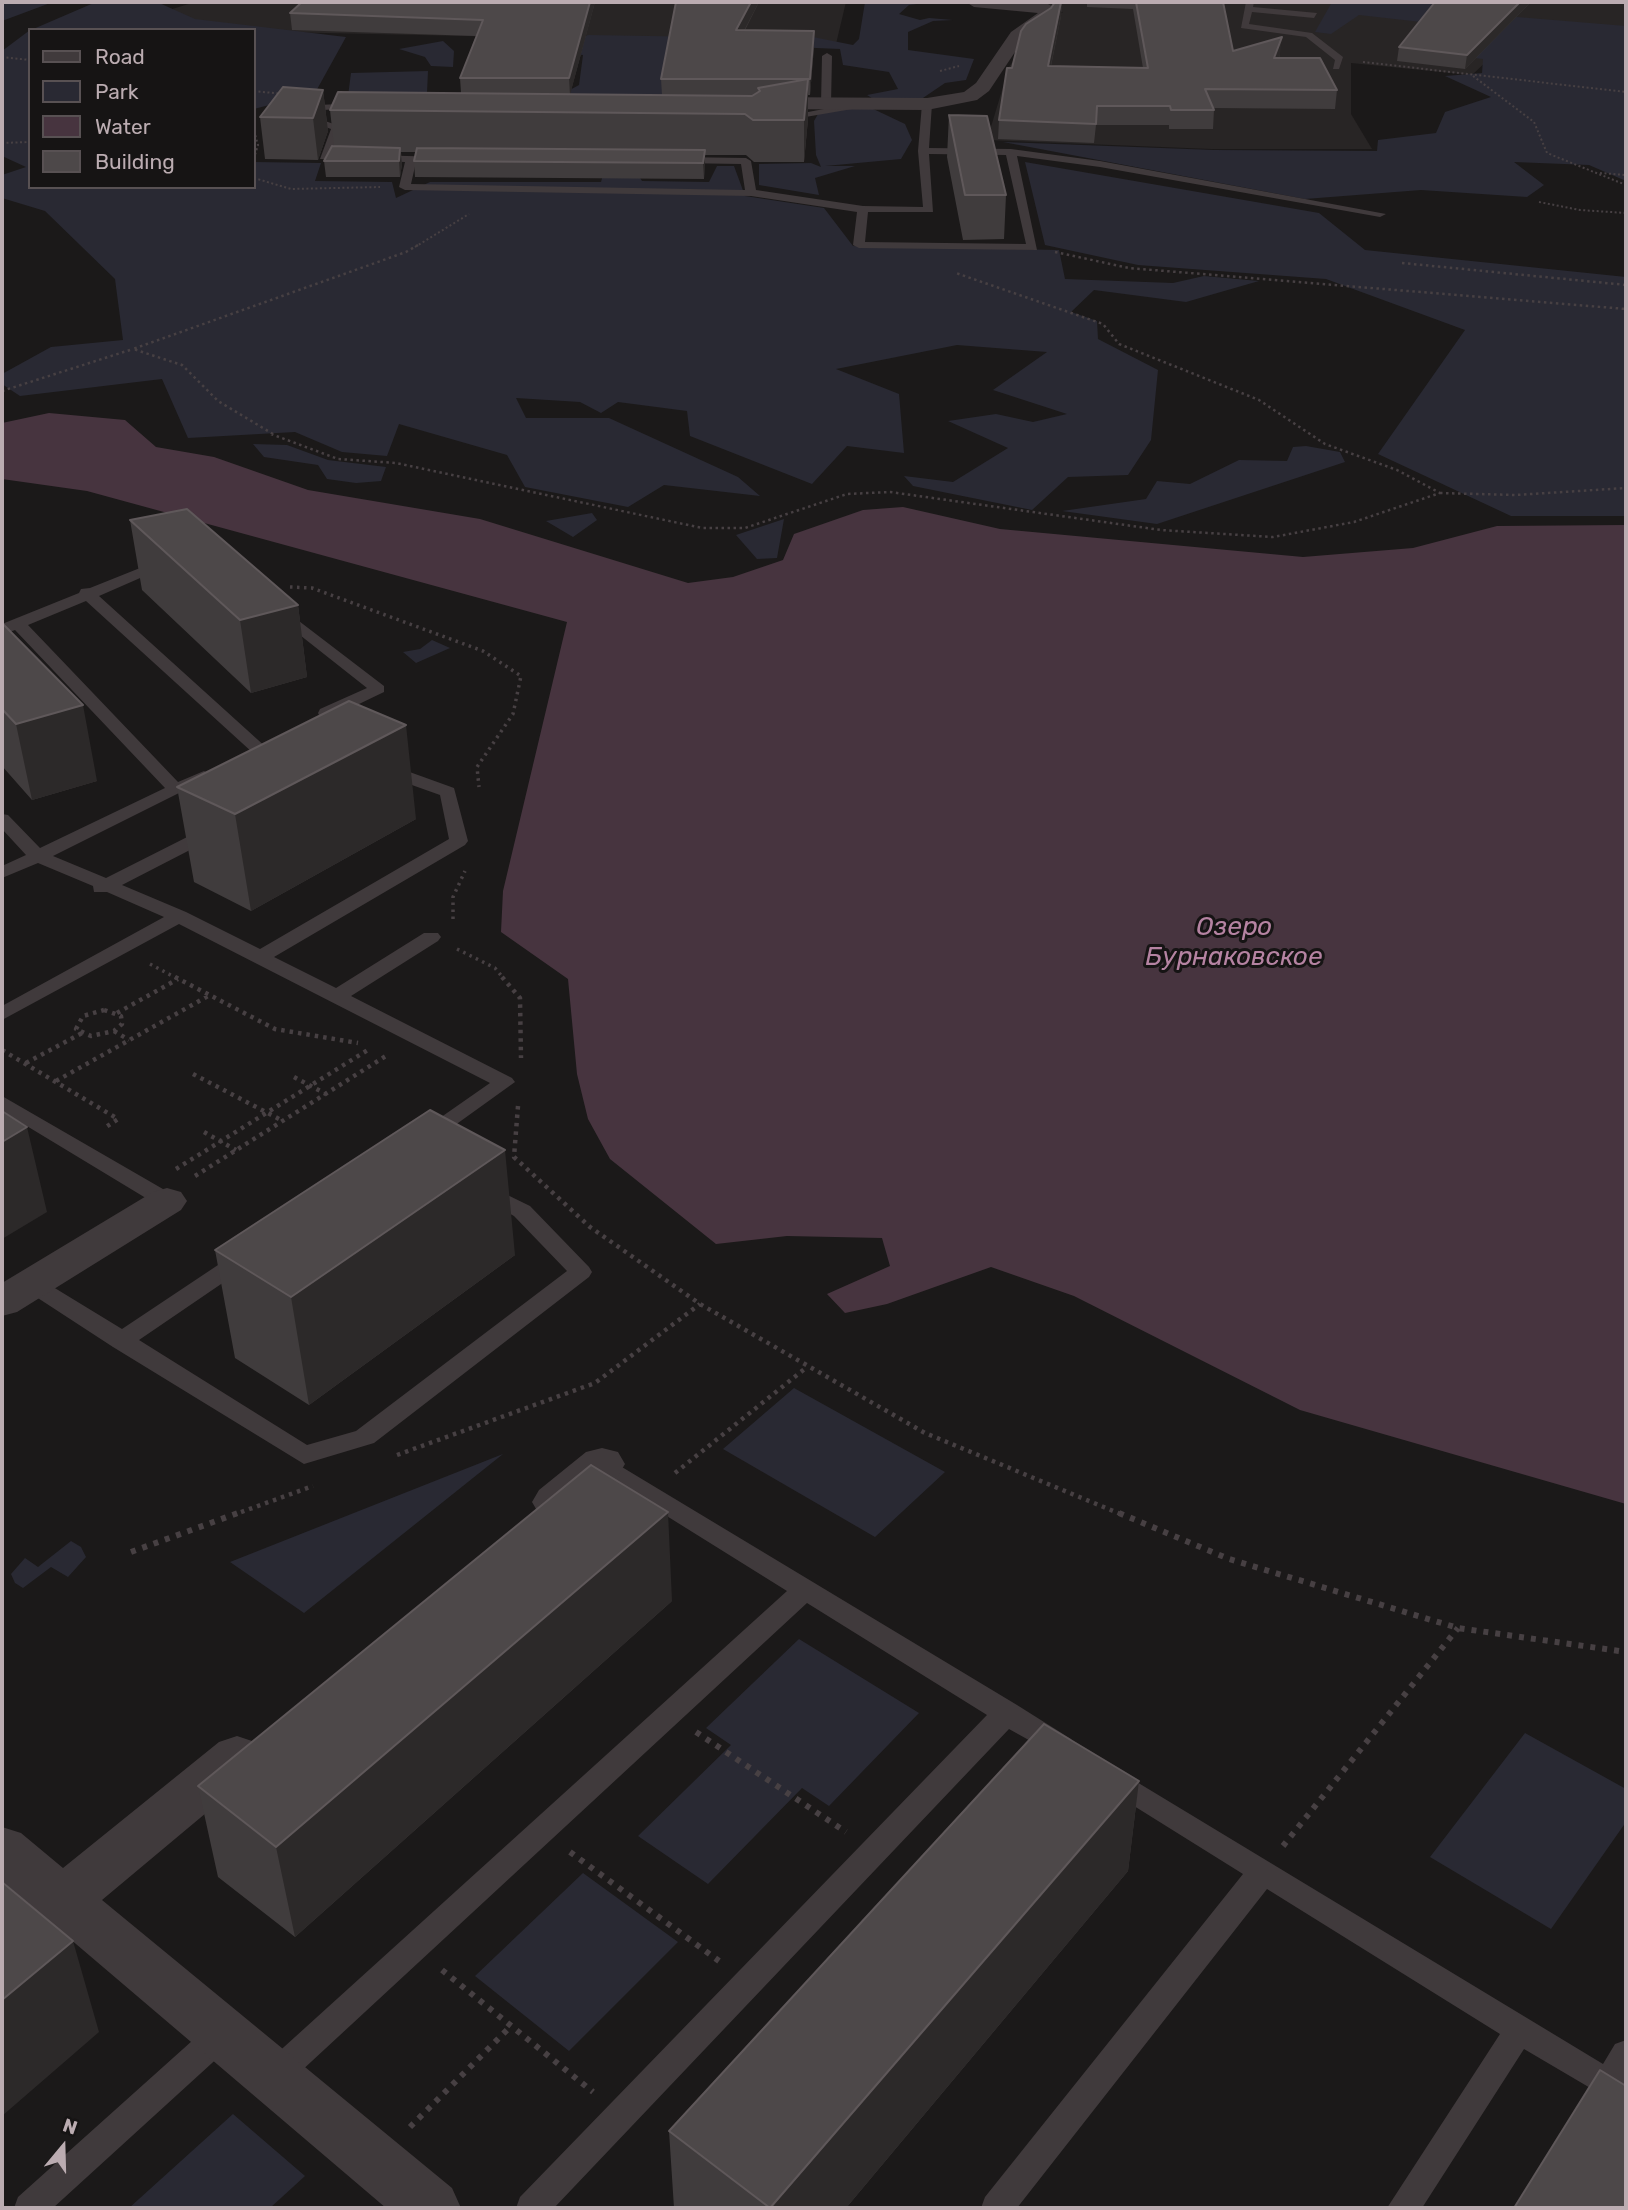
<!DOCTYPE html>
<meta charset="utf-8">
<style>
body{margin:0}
#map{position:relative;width:1628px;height:2210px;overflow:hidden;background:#1b1919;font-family:Rubik,sans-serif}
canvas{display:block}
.frame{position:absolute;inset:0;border:4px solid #bbacb1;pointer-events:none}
.legend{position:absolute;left:28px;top:28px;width:228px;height:161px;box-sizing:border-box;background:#161414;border:2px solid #585153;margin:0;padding:9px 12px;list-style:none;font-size:21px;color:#bbacb1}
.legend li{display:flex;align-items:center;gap:14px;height:35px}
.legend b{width:35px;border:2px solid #585153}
.north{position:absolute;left:28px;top:2112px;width:70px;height:70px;-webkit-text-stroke:5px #161414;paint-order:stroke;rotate:19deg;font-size:19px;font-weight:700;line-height:28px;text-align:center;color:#bbacb1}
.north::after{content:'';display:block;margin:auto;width:24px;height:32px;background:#bbacb1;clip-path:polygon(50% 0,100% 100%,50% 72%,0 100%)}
</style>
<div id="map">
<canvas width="1628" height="2210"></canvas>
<div class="frame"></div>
<ul class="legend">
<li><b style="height:9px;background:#403a3c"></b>Road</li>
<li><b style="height:19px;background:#292933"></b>Park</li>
<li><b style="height:19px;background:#47343f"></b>Water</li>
<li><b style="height:19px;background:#4d4849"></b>Building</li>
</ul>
<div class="north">N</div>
</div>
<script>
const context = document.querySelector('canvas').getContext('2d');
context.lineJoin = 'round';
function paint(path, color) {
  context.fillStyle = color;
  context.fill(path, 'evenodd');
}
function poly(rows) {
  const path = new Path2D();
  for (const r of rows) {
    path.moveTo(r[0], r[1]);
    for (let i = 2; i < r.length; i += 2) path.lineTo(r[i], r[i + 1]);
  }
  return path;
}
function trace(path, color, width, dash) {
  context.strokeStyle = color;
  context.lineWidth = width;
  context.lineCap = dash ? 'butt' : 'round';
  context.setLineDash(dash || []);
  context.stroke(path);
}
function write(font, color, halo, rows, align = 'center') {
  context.font = font + ' Rubik,sans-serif';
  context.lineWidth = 6;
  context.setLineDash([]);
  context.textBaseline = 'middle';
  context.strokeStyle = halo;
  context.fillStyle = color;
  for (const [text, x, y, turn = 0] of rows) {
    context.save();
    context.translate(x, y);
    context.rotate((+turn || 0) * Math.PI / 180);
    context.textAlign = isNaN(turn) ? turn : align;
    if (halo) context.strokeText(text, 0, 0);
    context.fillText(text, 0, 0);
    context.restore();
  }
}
paint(poly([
 [195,2,846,2,836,44,278,32,156,14],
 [962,2,1626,2,1626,29,1490,58,1472,75,1351,63,1351,114,1372,149,1211,149,987,140,1009,67,1029,37,1063,12]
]), '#282525');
paint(poly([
 [2,2,53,2,2,21],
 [96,2,157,2,195,19,346,37,315,93,254,109,254,30,31,30],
 [865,2,933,2,909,5,899,14,920,20,929,18,953,20,933,21,908,32,908,50,974,59,966,80,945,83,920,100,875,100,867,95,898,89,889,72,843,65,840,49,745,45,813,37,853,45,859,39],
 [1332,2,1448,2,1457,12,1626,26,1626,181,1589,165,1514,162,1544,185,1527,197,1421,190,1305,199,1003,142,1214,150,1377,151,1378,140,1436,133,1445,112,1491,97,1445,76,1482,73,1483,59,1457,56,1430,23,1359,15,1331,34,1315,32],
 [30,30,30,187,254,187,254,162,321,163,315,181,392,182,396,198,430,182,601,182,606,164,632,164,642,181,709,182,717,166,734,166,745,196,824,208,853,246,1059,250,1065,279,1173,283,1204,276,1259,281,1186,302,1094,290,1071,312,1097,321,1098,339,1158,370,1151,440,1128,475,1068,477,1032,510,913,486,904,476,953,482,1008,448,948,421,996,414,1033,422,1067,414,993,390,1047,352,957,345,836,369,899,394,904,453,847,446,812,484,690,436,687,411,618,402,601,413,580,402,516,398,526,418,609,418,738,477,760,496,664,485,628,507,525,487,507,455,399,424,387,456,342,452,295,432,188,438,162,379,20,396,2,384,2,374,51,347,123,340,115,279,45,211,2,198,2,175,26,167,2,156,2,51],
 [588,35,711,37,677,57,665,59,661,77,779,78,807,94,806,101,572,99,566,92,579,85,583,55,540,52,569,45],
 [443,41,454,51,453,67,431,66,425,57,399,49],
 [428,71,427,93,348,96,351,73],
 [867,106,905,124,912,140,901,159,825,166,855,166,815,178,819,195,759,185,759,164,811,163,821,167,816,155,814,121,818,114],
 [1025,162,1319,213,1365,250,1626,277,1626,516,1511,516,1378,454,1465,330,1326,279,1138,265,1045,245],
 [253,444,287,445,328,460,386,467,381,481,356,483,327,479,318,465,264,457],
 [1306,446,1340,452,1345,462,1157,524,1062,511,1146,499,1157,481,1190,484,1239,460,1287,461,1293,447],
 [592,513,597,520,573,537,546,521],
 [784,519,777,558,757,559,736,535],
 [432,640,450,648,416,663,403,652,420,649],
 [794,1388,945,1472,875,1537,723,1449],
 [503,1454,304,1613,230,1562],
 [71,1541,81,1547,86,1557,68,1577,51,1567,23,1588,15,1583,11,1574,25,1558,38,1567],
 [799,1639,919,1713,829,1806,802,1788,708,1884,638,1836,731,1745,706,1728],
 [1525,1733,1626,1789,1626,1822,1551,1929,1430,1857],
 [583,1873,678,1942,569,2051,475,1976],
 [233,2114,305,2176,270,2208,129,2208]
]), '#292933');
paint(poly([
 [49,413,125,420,156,447,214,457,308,490,480,519,688,583,733,577,783,560,794,534,863,510,903,507,1000,529,1303,557,1413,548,1497,526,1626,525,1626,1504,1300,1410,1074,1296,991,1267,887,1304,845,1313,827,1294,890,1266,882,1238,787,1236,716,1244,610,1159,588,1119,577,1074,568,979,501,932,503,891,567,622,87,491,2,479,2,423]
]), '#47343f');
trace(poly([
 [2,57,30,60],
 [1363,62,1626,92],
 [940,71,959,66],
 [1473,76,1534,122,1547,153,1626,185],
 [254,91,283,94],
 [254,131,258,145,254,158],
 [2,143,30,142],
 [1600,173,1626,175],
 [254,178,291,189,380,187],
 [1539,202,1580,210,1626,213],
 [415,247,469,214]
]), '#474043', 2, [2, 2.5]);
trace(poly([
 [1055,252,1129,268,1626,309],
 [1402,263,1626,285],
 [2,391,133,349],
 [271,434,338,459,396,463,702,528,745,528,847,494,890,492,1161,530,1273,537,1354,522,1440,493,1397,470,1325,444,1259,400,1119,344,1103,324,956,273],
 [273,434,218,401,182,365,133,349,406,252,418,245],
 [1440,493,1515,495,1626,488]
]), '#474043', 2.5, [2.5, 3.5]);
trace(poly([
 [290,587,312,588,483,651,521,676,513,714,477,767,479,787],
 [453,919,453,897,465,871],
 [457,949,495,968,504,979],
 [150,964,178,979]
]), '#474043', 3.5, [2.5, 4.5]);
trace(poly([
 [175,977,275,1029,358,1043],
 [502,977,520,998,521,1058],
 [104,1010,121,1016,122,1024,114,1031,91,1036,76,1029,83,1016,104,1010],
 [117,1013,178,979],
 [114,1031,129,1040],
 [2,1050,118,1119,103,1129],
 [26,1063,82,1033],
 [193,1074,283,1121],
 [294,1077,326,1094],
 [56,1081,210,995],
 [518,1106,514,1157,590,1227,700,1304,925,1433,1123,1515],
 [204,1132,236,1150],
 [176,1169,371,1048],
 [195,1176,389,1054],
 [397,1455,595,1383,700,1304],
 [675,1473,807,1367],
 [233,1515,313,1486]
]), '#474043', 4.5, [3.5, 5]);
trace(poly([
 [1119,1513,1229,1559,1458,1628,1626,1652],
 [131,1552,238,1513],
 [696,1732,846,1832],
 [1283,1846,1458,1628],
 [570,1852,719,1961],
 [442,1970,593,2092],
 [410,2127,511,2026]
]), '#474043', 6, [5, 7]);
paint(poly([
 [1246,2,1254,2,1253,7,1317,13,1314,18,1252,12,1249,24,1312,33,1343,57,1339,69,1333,69,1335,60,1306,37,1241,28,1246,2],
 [827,53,832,56,831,104,826,107,821,104,822,56,827,53],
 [927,101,932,104,929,148,1011,149,1100,161,1386,214,1380,217,1100,167,1017,156,1037,250,859,248,853,245,857,212,751,196,405,190,399,187,405,162,320,159,331,129,301,118,318,105,362,103,362,107,324,110,314,117,342,127,331,154,446,157,447,159,442,162,416,162,411,184,745,190,741,164,677,163,672,160,677,157,746,158,751,161,756,190,863,206,923,207,918,151,922,104,927,101],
 [929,154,1006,155,1026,244,865,242,868,212,933,212,929,154],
 [860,102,864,107,782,121,777,118,860,102],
 [166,565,171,567,171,573,147,575,99,596,268,749,259,754,253,753,86,601,28,625,178,782,204,771,213,776,53,856,106,878,207,827,219,827,222,831,219,835,122,885,186,912,260,949,449,839,440,795,381,774,378,770,381,766,393,766,454,788,468,841,465,845,274,957,336,988,424,933,438,933,441,937,438,941,351,996,512,1078,515,1082,433,1141,425,1143,414,1136,490,1083,179,924,2,1020,2,1006,164,917,107,892,94,892,93,886,38,863,2,878,2,866,26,855,2,829,2,814,8,815,40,848,165,788,15,630,2,635,2,624,79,593,81,589,90,588,140,568,166,565],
 [278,605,384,686,384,692,332,717,320,717,318,713,320,709,367,688,272,613,272,607,278,605],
 [2,1096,175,1196,178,1201,175,1206,159,1206,2,1111,2,1096],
 [487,1185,530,1206,589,1267,592,1272,589,1277,374,1443,304,1464,113,1347,24,1289,21,1284,24,1279,32,1276,40,1279,122,1329,233,1255,249,1255,252,1260,249,1265,139,1340,307,1445,356,1431,567,1271,514,1216,479,1197,476,1192,479,1187,487,1185],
 [602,1455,1017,1705,1071,1739,1075,1747,1071,1755,1061,1758,1009,1729,554,2208,516,2208,520,2197,987,1715,807,1603,285,2086,274,2090,263,2086,258,2076,263,2066,787,1591,593,1470,590,1464,593,1458,602,1455],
 [1112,1767,1603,2064,1615,2044,1626,2040,1626,2109,1524,2049,1422,2208,1387,2208,1500,2034,1267,1889,1017,2208,981,2208,985,2197,1243,1874,1102,1786,1098,1778,1102,1770,1112,1767],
 [223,2019,234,2023,239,2033,234,2043,53,2208,14,2208,18,2197,212,2023,223,2019]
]), '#403a3c');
paint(poly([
 [966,2,1024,2,1048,4,1056,9,1049,23,1023,40,989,91,977,100,927,110,757,109,748,103,757,97,927,98,964,92,976,83,1011,32,1038,13,974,7,966,2],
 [167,1188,181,1192,187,1201,181,1210,17,1312,2,1316,2,1283,153,1192,167,1188],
 [602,1448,618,1452,625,1464,618,1476,571,1514,555,1519,539,1514,532,1502,539,1490,586,1452,602,1448],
 [237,1736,255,1742,263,1757,255,1772,102,1900,452,2188,461,2208,386,2208,2,1881,2,1827,21,1833,63,1868,219,1742,237,1736]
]), '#403a3c');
paint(poly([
 [595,2,570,94,662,95,661,79,676,2,759,2,745,30,814,47,810,95,808,95,808,119,804,162,754,162,746,155,705,155,704,179,415,177,414,161,416,152,401,152,402,164,400,177,326,177,324,161,334,146,330,110,461,93,460,78,476,36,292,30,290,13],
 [1062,2,1061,16,1051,66,1143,68,1133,9,1087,7,1087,2,1223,2,1233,51,1280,55,1279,58,1337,90,1335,109,1213,108,1214,110,1213,129,1169,129,1169,125,1096,125,1094,143,998,139,999,120,1012,68],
 [1435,2,1531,2,1465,69,1397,61,1399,47],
 [323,90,328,131,318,160,265,159,260,117],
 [949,115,1006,195,1004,239,963,240,947,157],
 [130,520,298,605,307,677,251,693,142,590],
 [2,623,97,781,32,800,2,766],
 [177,787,416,819,251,911,194,882],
 [215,1250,515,1255,309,1405,235,1358],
 [672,1601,295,1937,218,1877,198,1786],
 [1139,1781,1128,1871,846,2208,674,2208,669,2131]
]), '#403c3d');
paint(poly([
 [590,2,595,2,570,95,569,78],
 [751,2,759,2,736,46,736,30],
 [1062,2,1061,16,1047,84,1048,66],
 [1520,2,1531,2,1465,69,1467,55],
 [814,31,814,47,810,95,810,79],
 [1282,37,1280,55,1272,76,1274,58],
 [808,79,808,119,804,162,804,120],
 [323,90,328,131,318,160,313,118],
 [400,148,402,164,400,177,399,161],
 [705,150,705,166,704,179,703,163],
 [298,605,307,677,251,693,240,620],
 [83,705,97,781,32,800,16,724],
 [406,725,416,819,251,911,235,814],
 [27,1127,47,1212,2,1239,2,1142],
 [505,1150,515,1255,309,1405,291,1297],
 [668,1512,672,1601,295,1937,276,1847],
 [1139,1781,1128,1871,846,2208,771,2208],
 [73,1941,99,2032,2,2116,2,2000]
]), '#2c2929');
const building = poly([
 [302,2,590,2,569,78,460,78,483,20,290,13,302,2],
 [676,2,751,2,736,30,814,31,810,79,661,79,676,2],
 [1055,2,1061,2,1048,66,1148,68,1136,2,1223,2,1233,51,1282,37,1274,58,1320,58,1337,90,1205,89,1214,110,1171,110,1170,106,1097,106,1096,124,999,120,1007,68,1012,68,1021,31,1026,24,1051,8,1055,2],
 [1435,2,1520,2,1467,55,1399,47,1435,2],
 [808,79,804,120,753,120,745,114,330,110,338,92,752,96,760,91,758,88,808,79],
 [283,87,323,90,313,118,260,117,283,87],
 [949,115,987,116,1006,195,965,195,949,115],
 [332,146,400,148,399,161,324,161,332,146],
 [417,148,705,150,703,163,414,161,417,148],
 [187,509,298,605,240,620,130,520,187,509],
 [2,623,83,705,16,724,2,709,2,623],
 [349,701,406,725,235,814,177,787,349,701],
 [430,1110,505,1150,291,1297,215,1250,430,1110],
 [2,1111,27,1127,2,1142,2,1111],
 [591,1465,668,1512,276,1847,198,1786,591,1465],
 [1044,1724,1139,1781,770,2208,669,2131,1044,1724],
 [2,1882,73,1941,2,2000,2,1882],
 [1600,2070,1626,2086,1626,2208,1514,2208,1600,2070]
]);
paint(building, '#4d4849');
trace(building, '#5f585a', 2);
write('italic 26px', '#b583a2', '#161414', [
 ["Озеро",1234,927],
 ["Бурнаковское",1234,957]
]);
</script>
